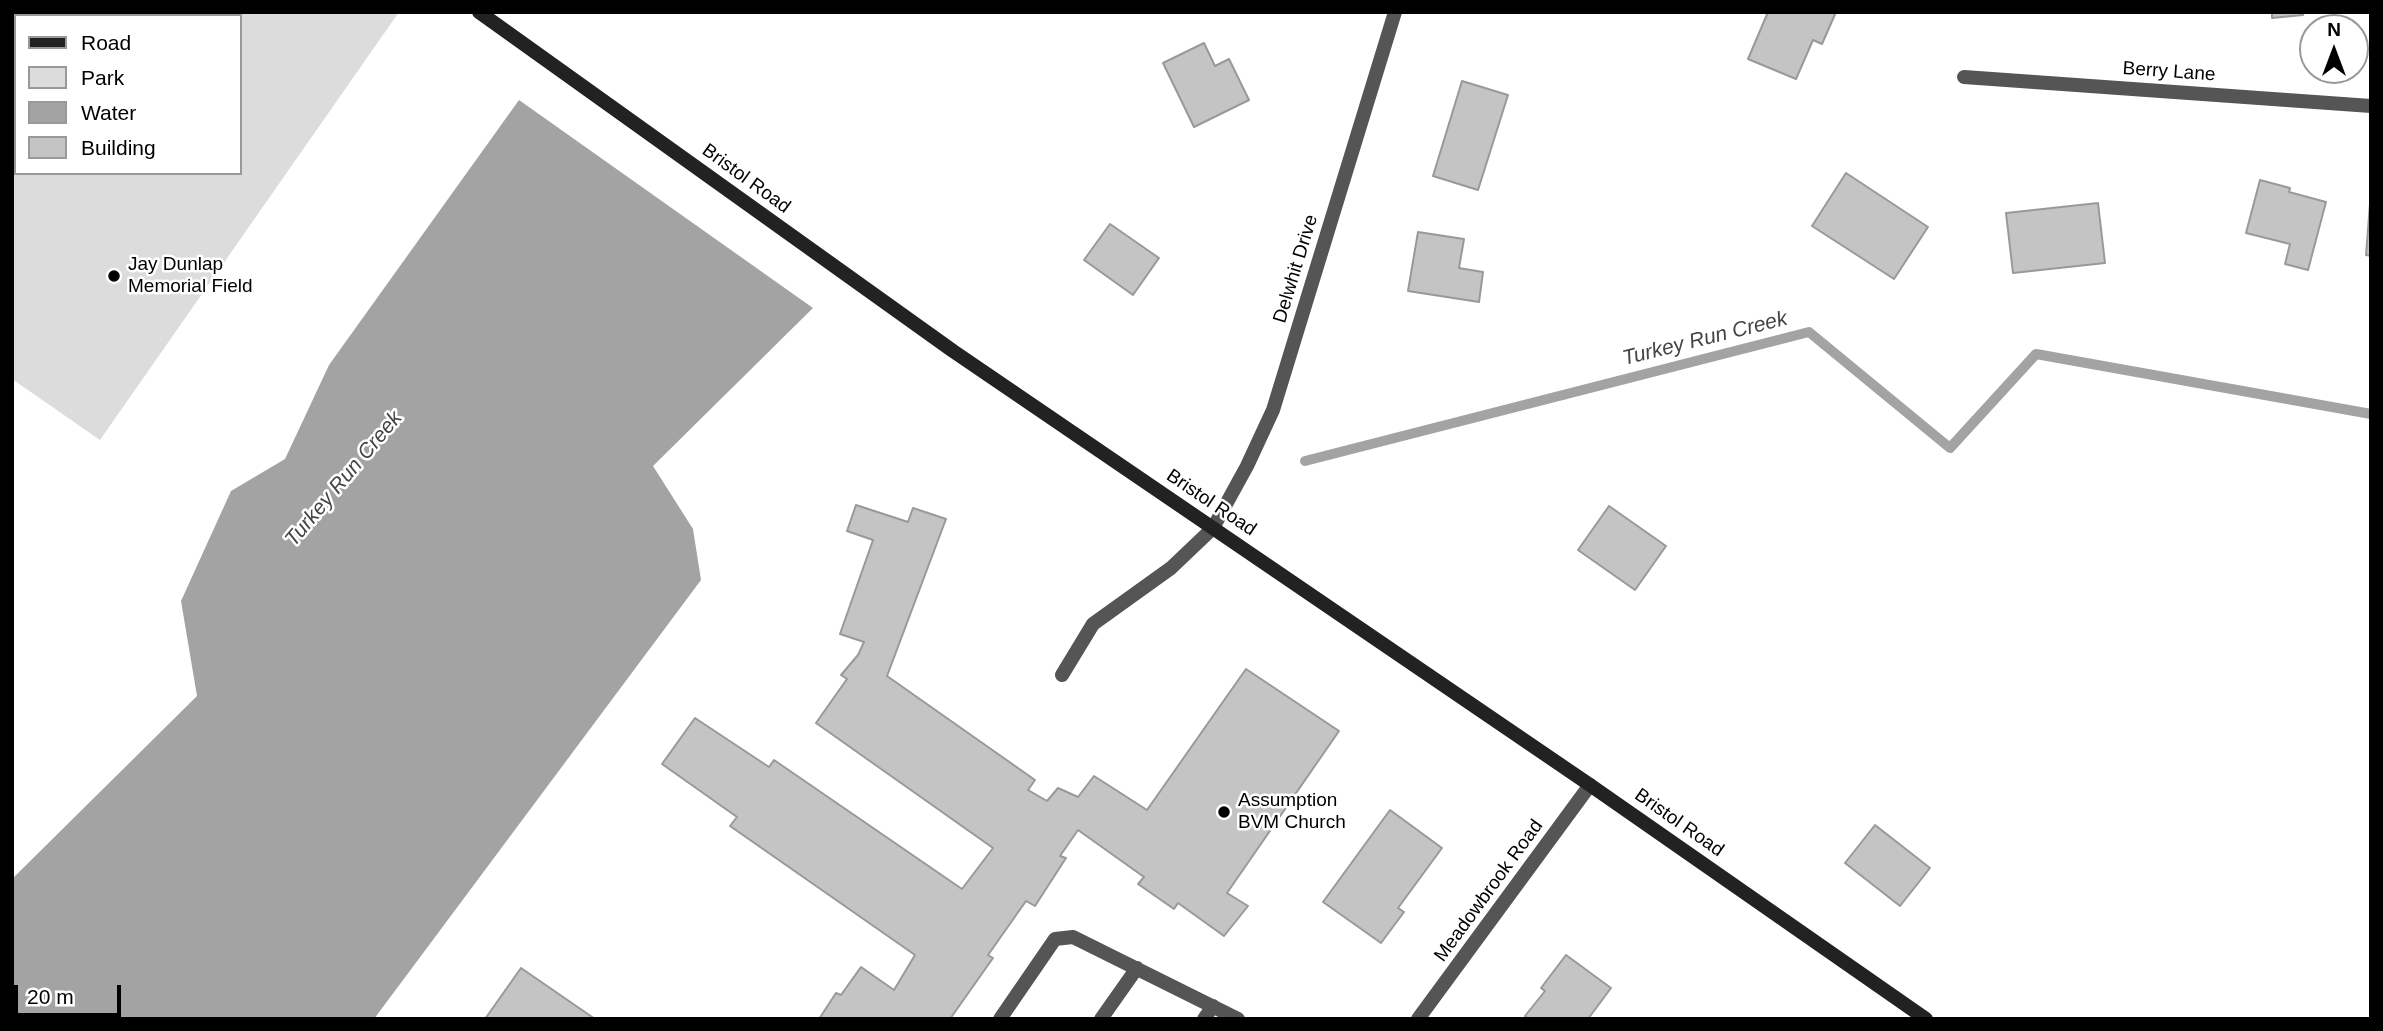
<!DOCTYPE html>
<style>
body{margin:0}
#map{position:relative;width:2383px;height:1031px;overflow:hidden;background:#fff;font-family:Arial,sans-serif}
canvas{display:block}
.frame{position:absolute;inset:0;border:14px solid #000;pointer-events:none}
.legend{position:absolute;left:14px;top:14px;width:228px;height:161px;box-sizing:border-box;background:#fff;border:2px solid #999;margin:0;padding:9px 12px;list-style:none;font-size:21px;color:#000}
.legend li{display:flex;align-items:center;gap:14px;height:35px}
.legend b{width:35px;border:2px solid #999}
.north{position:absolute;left:2299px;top:14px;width:70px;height:70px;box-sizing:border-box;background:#fff;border:2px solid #999;border-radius:50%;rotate:0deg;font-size:19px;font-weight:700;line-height:28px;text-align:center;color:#000}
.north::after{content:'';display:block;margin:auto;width:24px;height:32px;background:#000;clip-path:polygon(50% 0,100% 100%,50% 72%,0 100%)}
.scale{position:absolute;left:14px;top:985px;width:107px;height:32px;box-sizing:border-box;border:4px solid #000;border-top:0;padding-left:9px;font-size:21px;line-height:24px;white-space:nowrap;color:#000;-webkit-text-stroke:5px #fff;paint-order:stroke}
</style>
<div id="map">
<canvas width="2383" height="1031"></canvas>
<div class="frame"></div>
<ul class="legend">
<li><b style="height:9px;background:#222"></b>Road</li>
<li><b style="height:19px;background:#dcdcdc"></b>Park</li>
<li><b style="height:19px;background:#a3a3a3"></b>Water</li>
<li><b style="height:19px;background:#c4c4c4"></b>Building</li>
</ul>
<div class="north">N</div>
<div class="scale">20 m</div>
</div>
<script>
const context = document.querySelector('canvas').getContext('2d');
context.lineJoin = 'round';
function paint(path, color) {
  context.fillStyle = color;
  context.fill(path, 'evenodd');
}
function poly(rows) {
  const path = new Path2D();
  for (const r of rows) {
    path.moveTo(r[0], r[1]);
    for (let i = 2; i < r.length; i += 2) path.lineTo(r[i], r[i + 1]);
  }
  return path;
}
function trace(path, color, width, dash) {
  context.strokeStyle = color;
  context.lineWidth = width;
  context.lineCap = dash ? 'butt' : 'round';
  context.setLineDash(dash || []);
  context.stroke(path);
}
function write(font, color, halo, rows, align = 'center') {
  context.font = font + ' Arial,sans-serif';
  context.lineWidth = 5;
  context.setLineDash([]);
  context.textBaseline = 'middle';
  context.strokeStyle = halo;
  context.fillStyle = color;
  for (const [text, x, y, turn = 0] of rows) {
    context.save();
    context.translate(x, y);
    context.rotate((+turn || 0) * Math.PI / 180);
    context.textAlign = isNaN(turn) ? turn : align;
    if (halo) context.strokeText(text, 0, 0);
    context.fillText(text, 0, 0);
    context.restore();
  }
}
paint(poly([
 [12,12,399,12,100,440,12,379],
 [16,16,240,16,240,173,16,173]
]), '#dcdcdc');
paint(poly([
 [519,100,813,308,653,466,693,529,701,580,374,1019,12,1019,12,879,197,696,181,601,231,491,285,459,329,365]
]), '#a3a3a3');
trace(poly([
 [1305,461,1809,332,1950,448,2036,354,2371,414]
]), '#a3a3a3', 10);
const building = poly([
 [1768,12,1836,12,1822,44,1813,40,1796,79,1748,59,1768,12],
 [2272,12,2303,12,2303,15,2272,18,2272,12],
 [1204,43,1215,66,1229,59,1249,100,1194,127,1163,63,1204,43],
 [1462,81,1508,95,1478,190,1433,176,1462,81],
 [1846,173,1928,227,1894,279,1812,226,1846,173],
 [2260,180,2290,188,2289,192,2326,202,2308,270,2285,264,2290,244,2246,233,2260,180],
 [2371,191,2371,256,2366,255,2371,191],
 [2098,203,2105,263,2013,273,2006,213,2098,203],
 [1110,224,1159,258,1133,295,1084,260,1110,224],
 [1418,232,1464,239,1459,268,1483,272,1479,302,1408,291,1418,232],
 [856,505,908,522,913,508,946,519,887,676,1035,780,1028,790,1047,801,1058,788,1078,797,1094,776,1147,810,1246,669,1339,731,1227,893,1248,906,1224,936,1178,903,1174,909,1138,884,1144,877,1078,830,1060,856,1066,858,1035,906,1026,901,988,955,993,958,950,1019,819,1019,836,993,841,995,861,967,894,990,915,955,730,826,737,817,662,764,695,718,769,767,774,760,962,889,993,848,816,723,847,679,841,675,858,655,864,642,840,634,873,540,847,531,856,505],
 [1609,506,1666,546,1635,590,1578,550,1609,506],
 [1390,810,1442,848,1398,908,1404,912,1381,943,1323,902,1390,810],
 [1875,825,1930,868,1900,906,1845,863,1875,825],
 [1566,955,1611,988,1588,1019,1528,1019,1525,1016,1545,991,1541,988,1566,955],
 [521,968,595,1019,485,1019,521,968]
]);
paint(building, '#c4c4c4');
trace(building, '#999', 2);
trace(poly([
 [1062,675,1093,624,1171,568,1213,528],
 [1000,1019,1055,939,1073,937,1238,1019],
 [1101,1019,1137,968],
 [1204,1019,1213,1006]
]), '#555', 14);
trace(poly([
 [1964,77,2371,106],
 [1213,528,1247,466,1273,410,1395,12],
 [1418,1019,1590,785]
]), '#555', 14);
trace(poly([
 [479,12,953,351,1590,785,1926,1019]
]), '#222', 14);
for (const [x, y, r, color] of [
 [114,276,7,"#000"],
 [1224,812,7,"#000"]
]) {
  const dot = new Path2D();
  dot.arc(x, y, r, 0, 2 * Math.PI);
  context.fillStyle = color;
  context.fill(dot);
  trace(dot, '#fff', 2.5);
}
write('19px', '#000', '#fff', [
 ["Berry Lane",2169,72,4],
 ["Bristol Road",746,179,36],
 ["Delwhit Drive",1296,269,-73],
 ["Bristol Road",1211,503,34],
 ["Bristol Road",1679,823,35],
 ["Meadowbrook Road",1489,891,-54]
]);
write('19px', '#000', '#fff', [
 ["Jay Dunlap",128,265],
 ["Memorial Field",128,287],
 ["Assumption",1238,801],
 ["BVM Church",1238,823]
], 'left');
write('italic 21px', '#444', '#fff', [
 ["Turkey Run Creek",1705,339,-14],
 ["Turkey Run Creek",344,479,-50]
]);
</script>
